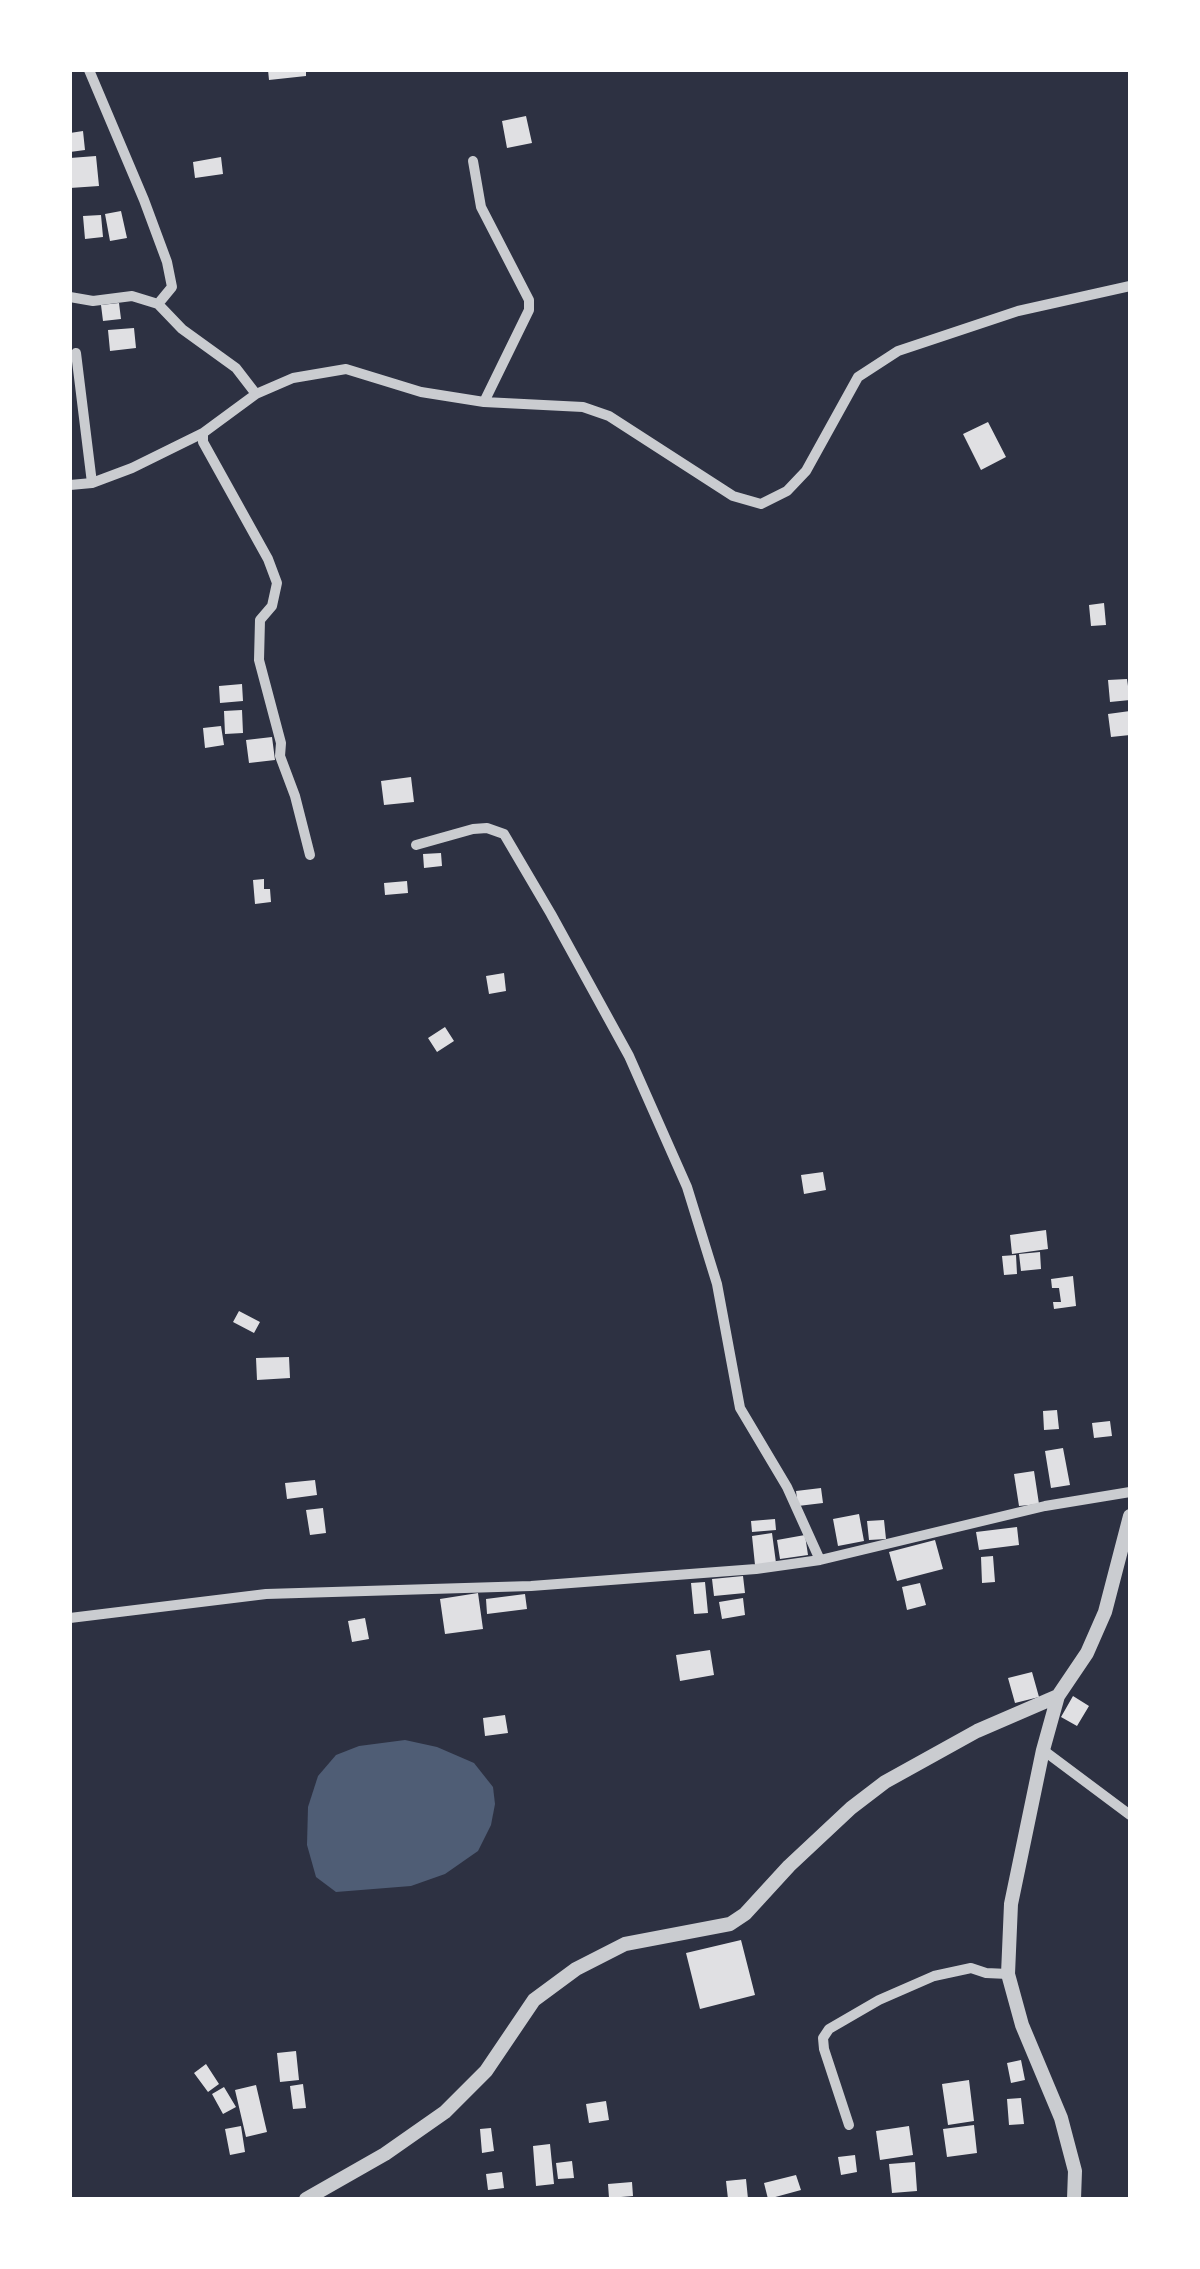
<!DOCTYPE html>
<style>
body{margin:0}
#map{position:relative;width:1200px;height:2269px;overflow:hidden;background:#2d3142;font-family:Quicksand,sans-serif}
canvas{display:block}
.frame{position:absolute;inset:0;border:72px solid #fff;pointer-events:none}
</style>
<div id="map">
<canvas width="1200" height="2269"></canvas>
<div class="frame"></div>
</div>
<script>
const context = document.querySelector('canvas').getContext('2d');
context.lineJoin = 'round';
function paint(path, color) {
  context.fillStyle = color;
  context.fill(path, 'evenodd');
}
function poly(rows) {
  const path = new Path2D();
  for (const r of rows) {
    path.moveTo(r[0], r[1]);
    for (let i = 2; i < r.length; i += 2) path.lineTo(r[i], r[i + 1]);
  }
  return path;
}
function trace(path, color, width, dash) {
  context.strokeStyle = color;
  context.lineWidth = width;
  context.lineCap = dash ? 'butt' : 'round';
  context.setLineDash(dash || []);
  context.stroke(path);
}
paint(poly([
 [405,1740,437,1747,474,1763,493,1787,495,1804,491,1825,478,1851,445,1874,411,1886,336,1892,316,1877,307,1845,308,1807,318,1776,336,1755,359,1746]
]), '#4f5d75');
paint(poly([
 [268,70,306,70,306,76,269,80],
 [526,116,532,143,507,148,502,121],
 [83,131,85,150,70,152,70,133],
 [96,156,99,186,70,188,70,158],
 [221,157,223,174,195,178,193,162],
 [121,211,127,238,110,241,105,214],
 [101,215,103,237,85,239,83,216],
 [119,303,121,319,103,321,101,305],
 [134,328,136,348,110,351,108,330],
 [988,422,1006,457,981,470,963,434],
 [1104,603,1106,625,1091,626,1089,605],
 [1127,679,1130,700,1110,702,1108,680],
 [242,684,243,701,220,703,219,686],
 [242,710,243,733,225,734,224,711],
 [1130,711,1130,735,1111,737,1108,714],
 [221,726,224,745,205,748,203,728],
 [272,737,275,760,249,763,246,740],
 [411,777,414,802,384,805,381,781],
 [441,853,442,866,424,868,423,854],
 [264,879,264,889,270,889,271,902,255,904,253,880],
 [407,881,408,893,385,895,384,883],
 [504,973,506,991,489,994,486,976],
 [445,1027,454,1041,437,1052,428,1038],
 [823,1172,826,1190,804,1194,801,1175],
 [1046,1230,1048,1249,1012,1254,1010,1235],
 [1040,1252,1041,1269,1021,1271,1019,1254],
 [1016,1255,1017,1274,1004,1275,1002,1256],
 [1073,1276,1076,1306,1054,1309,1053,1302,1061,1302,1059,1288,1052,1288,1051,1279],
 [239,1311,260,1322,254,1333,233,1322],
 [289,1357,290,1378,257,1380,256,1358],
 [1057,1410,1059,1429,1044,1430,1043,1411],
 [1110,1421,1112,1436,1094,1438,1092,1423],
 [1063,1448,1070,1485,1051,1488,1045,1451],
 [1034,1471,1039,1504,1019,1506,1014,1474],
 [315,1480,317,1495,287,1499,285,1483],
 [821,1488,823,1503,798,1506,796,1491],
 [323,1508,326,1533,310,1535,306,1510],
 [859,1514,864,1541,838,1546,833,1519],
 [775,1519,776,1530,752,1532,751,1521],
 [884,1520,886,1539,869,1540,867,1521],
 [1017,1527,1019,1545,979,1550,976,1532],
 [772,1533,776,1563,755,1565,752,1536],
 [805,1535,808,1555,780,1559,777,1540],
 [935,1540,943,1569,897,1581,889,1552],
 [993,1556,995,1582,982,1583,981,1557],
 [743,1576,745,1593,714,1596,712,1579],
 [705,1582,708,1613,694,1614,691,1583],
 [920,1583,926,1605,907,1610,902,1587],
 [478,1593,483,1629,445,1634,440,1599],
 [525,1594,527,1609,487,1614,486,1599],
 [743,1598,745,1615,722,1619,719,1602],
 [365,1618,369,1639,352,1642,348,1621],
 [710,1650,714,1675,680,1681,676,1655],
 [1032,1672,1039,1697,1015,1703,1008,1678],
 [1073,1696,1089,1706,1077,1726,1061,1717],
 [505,1715,508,1733,485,1736,483,1718],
 [741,1940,755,1995,700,2009,686,1953],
 [296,2051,299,2080,280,2082,277,2053],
 [1021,2060,1025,2080,1011,2083,1007,2063],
 [206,2064,219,2084,208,2092,194,2073],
 [969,2080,974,2121,948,2125,942,2084],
 [303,2084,306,2108,293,2109,290,2086],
 [256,2085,267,2132,246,2137,235,2090],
 [224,2087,236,2107,223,2114,212,2094],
 [1021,2098,1024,2124,1009,2125,1007,2099],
 [606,2101,609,2120,589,2123,586,2104],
 [974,2125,977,2153,947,2157,943,2129],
 [241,2126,245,2152,230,2155,225,2129],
 [909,2126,913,2155,880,2160,876,2131],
 [491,2128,494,2151,482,2153,480,2129],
 [550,2144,554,2184,536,2186,533,2146],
 [855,2155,857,2172,841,2175,838,2157],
 [572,2161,574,2178,558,2179,556,2163],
 [915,2162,917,2191,892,2193,889,2164],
 [502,2172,504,2188,488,2190,486,2174],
 [796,2175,801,2190,768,2199,764,2183],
 [746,2179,748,2199,728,2199,726,2181],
 [632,2182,633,2196,609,2198,608,2184]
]), '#e0e0e3');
trace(poly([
 [89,70,144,200,167,262,172,287,158,304],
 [473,161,481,207,529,300,529,310,484,402],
 [70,297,93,301,132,296,158,304,182,329,236,368,256,394],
 [76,353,92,483],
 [70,485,92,483,132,468,203,433],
 [416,845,473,829,487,828,504,834,551,914,629,1056,687,1187,717,1284,740,1408,787,1487,820,1560],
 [310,855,295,796,280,756,281,743,259,660,260,620,272,606,277,583,268,559,203,442,203,433,256,394,293,378,346,369,421,392,484,402,583,407,609,416,733,496,761,504,787,491,806,471,858,377,898,351,1018,311,1130,286],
 [70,1618,266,1594,531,1586,756,1569,820,1560,1045,1506,1130,1492],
 [1043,1750,1130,1815],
 [849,2125,824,2049,823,2038,829,2029,879,2000,934,1976,971,1968,986,1973,1008,1974]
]), '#caccd0', 10);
trace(poly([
 [306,2199,385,2154,445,2112,486,2071,534,2000,576,1969,625,1944,730,1924,745,1914,789,1866,851,1808,885,1782,977,1731,1058,1696],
 [1074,2199,1075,2171,1061,2118,1022,2025,1008,1974,1011,1904,1043,1750,1058,1696,1087,1653,1105,1612,1130,1516]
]), '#caccd0', 14);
</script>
